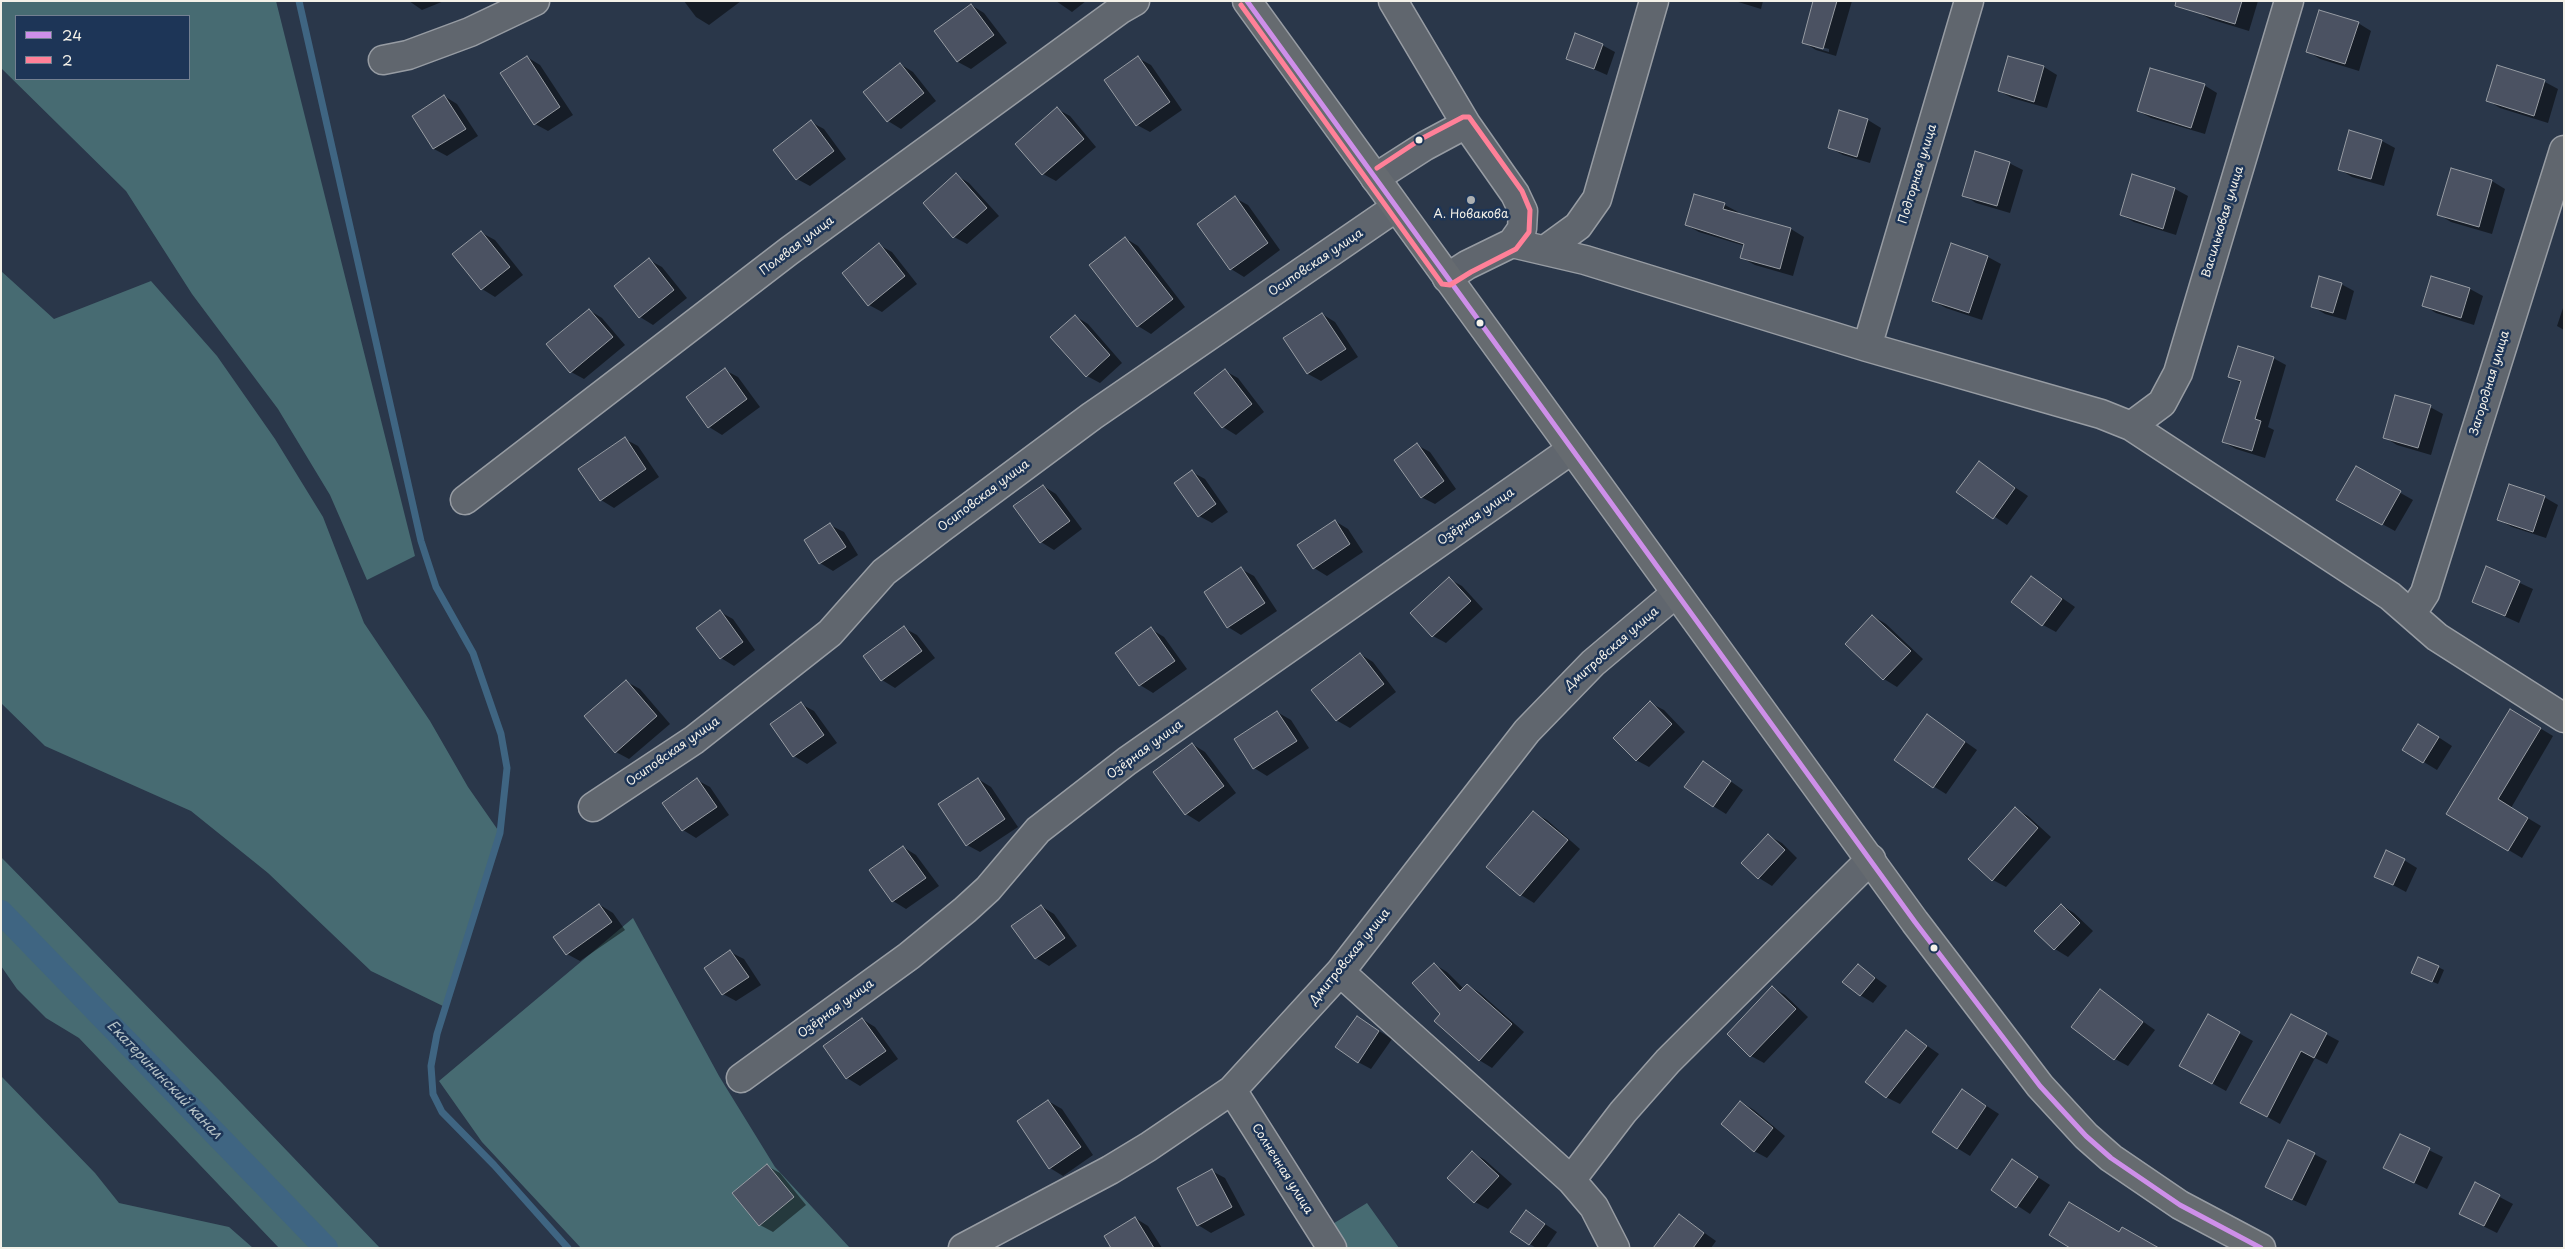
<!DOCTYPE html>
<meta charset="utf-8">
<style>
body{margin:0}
#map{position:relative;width:2565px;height:1249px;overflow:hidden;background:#2a374a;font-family:"Playpen Sans",sans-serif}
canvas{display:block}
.frame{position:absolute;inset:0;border:2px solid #f4f1e8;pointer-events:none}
.legend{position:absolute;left:15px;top:15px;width:175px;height:65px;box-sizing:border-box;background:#1d3557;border:1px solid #738091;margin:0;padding:6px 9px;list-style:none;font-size:15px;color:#f4f1e8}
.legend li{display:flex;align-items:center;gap:10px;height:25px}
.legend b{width:25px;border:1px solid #738091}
</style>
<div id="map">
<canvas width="2565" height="1249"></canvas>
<div class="frame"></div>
<ul class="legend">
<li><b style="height:6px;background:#ce8fe9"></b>24</li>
<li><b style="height:6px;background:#ff8098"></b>2</li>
</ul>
</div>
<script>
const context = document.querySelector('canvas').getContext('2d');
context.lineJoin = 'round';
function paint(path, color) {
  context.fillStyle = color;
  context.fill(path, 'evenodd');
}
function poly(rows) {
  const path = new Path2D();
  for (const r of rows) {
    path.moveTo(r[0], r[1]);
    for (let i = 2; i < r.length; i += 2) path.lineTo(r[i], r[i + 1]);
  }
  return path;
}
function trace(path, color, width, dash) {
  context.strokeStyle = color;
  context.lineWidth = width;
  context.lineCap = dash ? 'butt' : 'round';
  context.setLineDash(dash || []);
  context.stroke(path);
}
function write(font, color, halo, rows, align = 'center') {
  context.font = font + ' "Playpen Sans",sans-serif';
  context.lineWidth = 5;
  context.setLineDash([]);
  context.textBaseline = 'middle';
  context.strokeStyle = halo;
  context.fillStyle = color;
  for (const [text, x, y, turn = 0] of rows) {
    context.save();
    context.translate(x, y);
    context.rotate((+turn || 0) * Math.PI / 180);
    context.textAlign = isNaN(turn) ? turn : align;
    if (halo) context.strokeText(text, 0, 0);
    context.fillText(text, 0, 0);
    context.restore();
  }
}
paint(poly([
 [1,1,276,1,415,556,367,580,330,495,278,409,192,294,126,191,1,68],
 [16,16,189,16,189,79,16,79],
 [1,271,54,319,151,281,217,356,275,439,323,517,364,623,430,721,468,787,500,833,445,1007,371,971,268,873,191,811,45,746,1,703],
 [1,857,221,1082,380,1248,279,1248,79,1038,46,1018,17,989,1,966],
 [633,918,719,1076,775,1167,850,1248,581,1248,482,1142,439,1081],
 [1,1076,95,1173,119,1203,229,1227,253,1248,1,1248],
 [1367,1203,1399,1248,1347,1248,1331,1225]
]), '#476b72');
paint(poly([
 [409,1,444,1,422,10],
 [684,1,741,1,709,25,696,17],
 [1056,1,1086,1,1072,12],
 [1735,1,1763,1,1761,9],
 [1815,1,1852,1,1836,56,1816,50,1803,42],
 [1815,45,1829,49,1829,52,1815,48],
 [2200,1,2258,1,2249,31,2210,19,2196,11],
 [971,5,984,13,1007,43,971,69,958,62,936,31],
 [2358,23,2371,31,2359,71,2320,59,2307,51],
 [1602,45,1615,52,1607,75,1568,58],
 [527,57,540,65,573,115,548,131,535,124],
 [1138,58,1151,65,1182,110,1150,132,1137,125],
 [900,64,913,72,936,101,901,129,888,121,865,92],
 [2044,67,2057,75,2047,108,2012,98,1999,91],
 [2498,67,2545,82,2558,89,2548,123,2500,108,2487,100],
 [2204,85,2217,93,2205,134,2151,118,2138,111],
 [444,96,457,104,478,136,447,156,434,149,413,116],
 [1057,109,1070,116,1096,147,1056,181,1043,174],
 [1840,112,1868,120,1881,128,1870,163,1843,155,1830,148],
 [811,122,824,129,846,159,810,186,797,179],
 [2382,141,2395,148,2384,186,2352,177,2339,169],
 [2009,163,2023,170,2010,213,1976,203,1963,195],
 [2452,169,2492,181,2505,189,2492,234,2451,222,2438,214],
 [956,175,969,183,999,216,967,244,954,237],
 [2133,176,2175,189,2188,196,2176,235,2134,222,2121,215],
 [1695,196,1725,205,1738,212,1737,214,1791,229,1804,237,1793,276,1755,265,1742,258,1745,246,1699,232,1686,225],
 [1235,198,1248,205,1280,250,1244,277,1231,269],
 [482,233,495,240,523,275,495,297,482,289,454,255],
 [1125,238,1138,246,1185,307,1151,334,1138,326],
 [879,245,892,252,917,284,882,312,869,305],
 [1988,257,2001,264,1982,320,1946,308,1933,301],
 [649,260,662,267,687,298,653,325,640,317,616,286],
 [2341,284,2354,291,2346,320,2325,314,2312,306],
 [2470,289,2483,296,2474,325,2436,313,2423,305],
 [2564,305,2564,330,2557,326],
 [589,310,602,318,625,345,584,379,571,372],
 [1322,314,1335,322,1358,357,1321,381,1308,374,1285,339],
 [1075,316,1088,324,1122,363,1100,383,1087,376],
 [2273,358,2286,365,2268,427,2274,430,2265,458,2236,449,2223,442,2241,383,2230,377],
 [725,370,738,377,760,407,722,435,709,427],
 [1225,371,1238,378,1264,412,1236,435,1223,427],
 [2430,407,2443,414,2431,455,2397,445,2384,437],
 [625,439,638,446,659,477,614,508,601,500],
 [1417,445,1430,452,1456,489,1435,504,1421,497],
 [1979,463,2028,496,2007,525,1958,492],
 [2356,468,2413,500,2395,531,2349,506],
 [1192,472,1205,479,1228,512,1212,523,1199,516],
 [1043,486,1056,494,1082,529,1054,550,1041,542],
 [2544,497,2558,505,2546,538,2512,527,2499,520],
 [1335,521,1348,529,1363,552,1327,576,1314,568],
 [830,525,844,532,858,555,833,571,820,563],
 [2487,568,2533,589,2519,623,2473,602],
 [1241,569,1254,576,1277,611,1241,635,1228,627],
 [2032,577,2075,607,2056,632,2043,625],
 [1449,579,1462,586,1483,609,1446,643,1433,636],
 [720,612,733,619,755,650,734,666,721,658],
 [1873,616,1886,624,1923,659,1897,687,1884,679,1846,644],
 [904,628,917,635,935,658,895,688,882,680],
 [1151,629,1164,637,1187,669,1153,693,1140,685],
 [1360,654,1373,662,1396,692,1350,728,1336,720],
 [627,682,640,689,670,724,629,759,616,752],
 [1650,703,1664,710,1685,732,1649,767,1636,760],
 [801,704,814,711,837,743,807,764,794,756],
 [2510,710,2553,736,2511,808,2541,826,2522,858,2448,814],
 [1277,712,1291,720,1309,748,1267,776,1254,768],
 [1940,724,1977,750,1946,794,1933,786],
 [2432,733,2452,746,2437,770,2404,750],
 [1192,744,1205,752,1236,793,1199,822,1186,814],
 [1716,771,1743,790,1726,814,1713,806],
 [978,779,991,787,1018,827,980,852,967,845],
 [697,780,710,787,729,815,696,838,683,830],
 [2015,809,2028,816,2051,837,2006,887,1993,880],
 [1534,813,1547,820,1580,849,1534,903,1521,895,1488,867],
 [1769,836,1782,843,1797,858,1772,886,1759,878],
 [903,847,916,855,939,886,906,909,893,901,871,870],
 [2404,860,2417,868,2406,892,2376,876],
 [600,905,613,913,625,930,580,961,567,954],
 [2061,905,2074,913,2093,931,2068,957,2055,949],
 [1041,906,1054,914,1077,946,1049,966,1036,958],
 [730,952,744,959,761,985,736,1001,723,994],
 [1434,964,1447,972,1464,989,1467,985,1480,993,1524,1032,1492,1068,1479,1060,1442,1014],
 [1858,965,1887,986,1873,1003,1860,995],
 [2438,967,2444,970,2438,984,2419,976],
 [1772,987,1785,995,1808,1017,1764,1063,1751,1056],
 [2100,991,2155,1030,2128,1066,2115,1059],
 [2208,1016,2253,1041,2226,1091,2181,1066],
 [2292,1016,2339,1041,2327,1064,2315,1058,2280,1124,2255,1110],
 [1357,1017,1392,1039,1371,1069,1358,1062],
 [862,1019,875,1027,898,1059,860,1086,847,1078],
 [1906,1031,1939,1054,1900,1104,1886,1097],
 [1962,1090,1999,1114,1970,1156,1957,1148],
 [1048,1101,1062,1109,1093,1155,1063,1176,1050,1168,1018,1122],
 [1741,1102,1754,1110,1785,1136,1767,1158,1754,1151],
 [2400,1136,2443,1157,2427,1189,2398,1175],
 [1472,1152,1485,1160,1512,1184,1488,1209,1475,1202,1449,1178],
 [2314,1154,2327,1161,2306,1206,2280,1194],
 [2013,1161,2050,1185,2030,1214,1992,1189],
 [767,1166,780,1173,806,1205,773,1232,760,1225],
 [1212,1171,1225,1178,1245,1215,1211,1233,1198,1225],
 [2475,1184,2513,1204,2497,1233,2473,1221],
 [1679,1215,1716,1241,1711,1248,1661,1248],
 [1135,1218,1148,1226,1162,1248,1113,1248],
 [1539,1220,1557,1232,1546,1248,1536,1248,1512,1232]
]), '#0007');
trace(poly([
 [299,1,421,541,436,587,473,653,501,734,507,768,500,833,437,1034,431,1066,433,1094,442,1112,494,1165,568,1248]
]), '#3f6582', 7);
trace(poly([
 [1,912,326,1248]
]), '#3f6582', 24);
const building = poly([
 [1813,1,1837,1,1823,49,1802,43,1813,1],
 [2176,1,2242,1,2235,24,2175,6,2176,1],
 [971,4,994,35,957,62,934,31,971,4],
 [2319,10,2359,22,2345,64,2306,52,2319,10],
 [1575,33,1603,44,1594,69,1566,59,1575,33],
 [527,56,560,107,534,125,500,73,527,56],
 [1138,56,1170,102,1136,126,1104,80,1138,56],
 [2008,56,2044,66,2034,102,1998,91,2008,56],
 [900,63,924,93,887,122,863,92,900,63],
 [2497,65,2545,80,2534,116,2486,101,2497,65],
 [2150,68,2205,84,2191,128,2137,111,2150,68],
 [444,95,466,129,433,149,412,116,444,95],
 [1057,107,1084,139,1042,175,1015,144,1057,107],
 [1839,110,1868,119,1857,157,1828,148,1839,110],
 [811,120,834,151,796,180,773,150,811,120],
 [2349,130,2382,140,2371,179,2338,170,2349,130],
 [1975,151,2010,162,1997,206,1962,196,1975,151],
 [2451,168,2492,180,2479,227,2437,215,2451,168],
 [956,173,987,208,953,238,923,203,956,173],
 [2132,174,2175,188,2163,229,2120,215,2132,174],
 [1694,194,1725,203,1723,209,1791,228,1780,269,1740,258,1744,244,1685,225,1694,194],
 [1235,196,1268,243,1230,270,1197,224,1235,196],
 [481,231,510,267,481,290,452,254,481,231],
 [1125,237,1173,299,1137,327,1089,265,1125,237],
 [879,243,905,276,868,306,842,273,879,243],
 [1951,243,1988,256,1969,313,1932,301,1951,243],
 [649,258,674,290,639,318,614,286,649,258],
 [2319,276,2342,283,2333,313,2311,307,2319,276],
 [2431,276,2470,288,2461,318,2422,306,2431,276],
 [589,309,613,337,570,373,546,344,589,309],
 [1322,313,1346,349,1307,374,1283,338,1322,313],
 [1075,315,1110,355,1086,377,1050,337,1075,315],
 [2238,346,2274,357,2255,419,2261,421,2252,451,2222,442,2241,381,2228,377,2238,346],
 [725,368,747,399,708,428,686,397,725,368],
 [1225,369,1252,404,1222,428,1194,393,1225,369],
 [2395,395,2431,405,2418,448,2383,438,2395,395],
 [625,437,646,469,600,501,578,469,625,437],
 [1417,443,1444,481,1421,498,1394,460,1417,443],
 [1979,461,2015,488,1993,519,1956,492,1979,461],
 [2356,466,2401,491,2382,525,2336,500,2356,466],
 [1192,470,1216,504,1198,517,1174,483,1192,470],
 [2509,484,2545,496,2533,532,2497,520,2509,484],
 [1043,485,1070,521,1040,543,1013,506,1043,485],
 [1335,520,1350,544,1313,569,1297,545,1335,520],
 [830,523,846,547,819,564,804,540,830,523],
 [2486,566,2520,581,2505,616,2472,602,2486,566],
 [1241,567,1265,603,1227,628,1204,592,1241,567],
 [2031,576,2062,599,2042,626,2011,602,2031,576],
 [1449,577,1471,601,1432,637,1410,613,1449,577],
 [720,610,743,642,720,659,696,628,720,610],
 [1872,615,1911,651,1883,680,1845,644,1872,615],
 [904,626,922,651,881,681,863,656,904,626],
 [1151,627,1175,661,1139,686,1115,653,1151,627],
 [1360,653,1384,684,1336,721,1311,690,1360,653],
 [626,680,657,716,615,753,584,716,626,680],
 [1650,701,1672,724,1636,761,1613,738,1650,701],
 [801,702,824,735,793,757,770,724,801,702],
 [2510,709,2541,728,2498,799,2528,818,2508,851,2446,814,2510,709],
 [1277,711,1297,741,1253,769,1234,739,1277,711],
 [1927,714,1965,742,1933,788,1894,760,1927,714],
 [2418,724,2439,737,2423,763,2402,750,2418,724],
 [1192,743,1224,786,1185,815,1153,772,1192,743],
 [1703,761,1731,781,1713,807,1684,787,1703,761],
 [697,778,717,807,682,831,662,803,697,778],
 [978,778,1005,819,966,846,938,804,978,778],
 [2015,807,2038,828,1992,881,1968,859,2015,807],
 [1533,811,1568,840,1520,896,1486,867,1533,811],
 [1768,834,1785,850,1758,879,1741,863,1768,834],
 [903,846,926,878,892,902,869,870,903,846],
 [2386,850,2405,859,2393,885,2374,877,2386,850],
 [599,904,612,922,566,955,553,937,599,904],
 [2061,904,2080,923,2054,950,2034,931,2061,904],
 [1041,905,1065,938,1035,959,1011,926,1041,905],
 [730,950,749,977,722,995,704,968,730,950],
 [2418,957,2439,966,2432,982,2411,973,2418,957],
 [1434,963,1460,991,1467,984,1512,1024,1479,1061,1434,1021,1440,1014,1412,983,1434,963],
 [1858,964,1875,978,1860,996,1842,982,1858,964],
 [1772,986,1796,1009,1750,1057,1727,1034,1772,986],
 [2100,989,2143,1022,2114,1060,2071,1027,2100,989],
 [2208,1014,2240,1032,2212,1084,2179,1066,2208,1014],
 [2291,1014,2327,1033,2314,1058,2301,1051,2267,1117,2240,1103,2291,1014],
 [1357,1016,1379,1031,1358,1063,1335,1047,1357,1016],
 [862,1018,886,1051,846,1079,823,1046,862,1018],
 [1906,1030,1927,1046,1886,1098,1865,1082,1906,1030],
 [1962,1089,1986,1106,1957,1149,1932,1132,1962,1089],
 [1048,1100,1081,1147,1049,1169,1017,1121,1048,1100],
 [1740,1101,1773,1128,1754,1152,1721,1124,1740,1101],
 [2400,1134,2430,1148,2414,1183,2383,1168,2400,1134],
 [2288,1140,2315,1153,2292,1200,2265,1187,2288,1140],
 [1472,1151,1499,1176,1474,1203,1447,1178,1472,1151],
 [2012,1159,2038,1177,2016,1208,1991,1190,2012,1159],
 [767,1164,794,1197,759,1226,732,1193,767,1164],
 [1212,1169,1232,1207,1197,1226,1177,1188,1212,1169],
 [2475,1182,2500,1195,2484,1226,2459,1214,2475,1182],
 [2069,1202,2119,1232,2122,1227,2159,1248,2070,1248,2049,1235,2069,1202],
 [1526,1210,1545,1224,1529,1245,1510,1232,1526,1210],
 [1679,1214,1704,1233,1693,1248,1653,1248,1679,1214],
 [1135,1217,1154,1248,1111,1248,1104,1236,1135,1217]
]);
paint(building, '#4b5262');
trace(building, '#979ca3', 1);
const minor = poly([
 [1393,1,1466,124,1515,194,1523,211,1522,229,1512,243,1467,265,1447,278],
 [383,60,408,55,470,32,535,1],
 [1375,178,1425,146,1466,124],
 [1512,243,1585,260,1867,347,2101,414,2131,426,2390,596,2437,637,2564,718],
 [1545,250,1578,226,1597,199,1654,1],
 [1867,347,1969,1],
 [2131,426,2162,403,2178,373,2289,1],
 [465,500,789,251,1121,9,1135,1],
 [2412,613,2425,593,2564,150],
 [593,807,694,740,830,633,884,572,940,529,1092,416,1395,208],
 [1340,972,1571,1180,1623,1112,1668,1061,1871,859],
 [741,1078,909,956,965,910,988,889,1038,830,1127,761,1571,450],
 [1232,1090,1332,1248],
 [1571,1180,1594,1207,1615,1248],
 [963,1248,1110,1170,1148,1147,1232,1090,1340,972,1527,731,1593,663,1676,593]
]);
const major = poly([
 [1247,1,1915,922,2040,1086,2086,1136,2111,1158,2180,1205,2261,1248]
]);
trace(minor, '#979ca3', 31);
trace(major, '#979ca3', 31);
trace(minor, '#60666e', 28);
trace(major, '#666b70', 28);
trace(poly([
 [1247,1,1915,922,2040,1086,2086,1136,2111,1158,2180,1205,2261,1248]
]), '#ce8fe9', 5);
trace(poly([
 [1241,5,1442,284,1450,285,1471,272,1516,249,1529,232,1530,210,1522,191,1469,117,1463,117,1421,139,1377,168]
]), '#ff8098', 5);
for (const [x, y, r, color] of [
 [1419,140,4.5,"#f4f1e8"],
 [1471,200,5,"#adb0b1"],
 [1480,323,4.5,"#f4f1e8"],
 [1934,948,4.5,"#f4f1e8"]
]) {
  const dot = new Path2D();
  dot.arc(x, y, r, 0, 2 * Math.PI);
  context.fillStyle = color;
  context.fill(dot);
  trace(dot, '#1d3557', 2);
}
write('12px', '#f4f1e8', '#1d3557', [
 ["Подгорная улица",1918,174,-73],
 ["Васильковая улица",2223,222,-73],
 ["Полевая улица",797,246,-37],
 ["Осиповская улица",1316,263,-34],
 ["Загородная улица",2490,383,-73],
 ["Осиповская улица",984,496,-37],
 ["Озёрная улица",1476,517,-35],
 ["Дмитровская улица",1612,649,-41],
 ["Озёрная улица",1145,750,-36],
 ["Осиповская улица",673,752,-35],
 ["Дмитровская улица",1350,957,-51],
 ["Озёрная улица",836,1009,-36],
 ["Солнечная улица",1282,1169,58]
]);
write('12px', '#f4f1e8', '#1d3557', [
 ["А. Новакова",1471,215]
]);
write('italic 14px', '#b5c2c6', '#1d3557', [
 ["Екатерининский канал",164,1080,46]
]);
</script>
